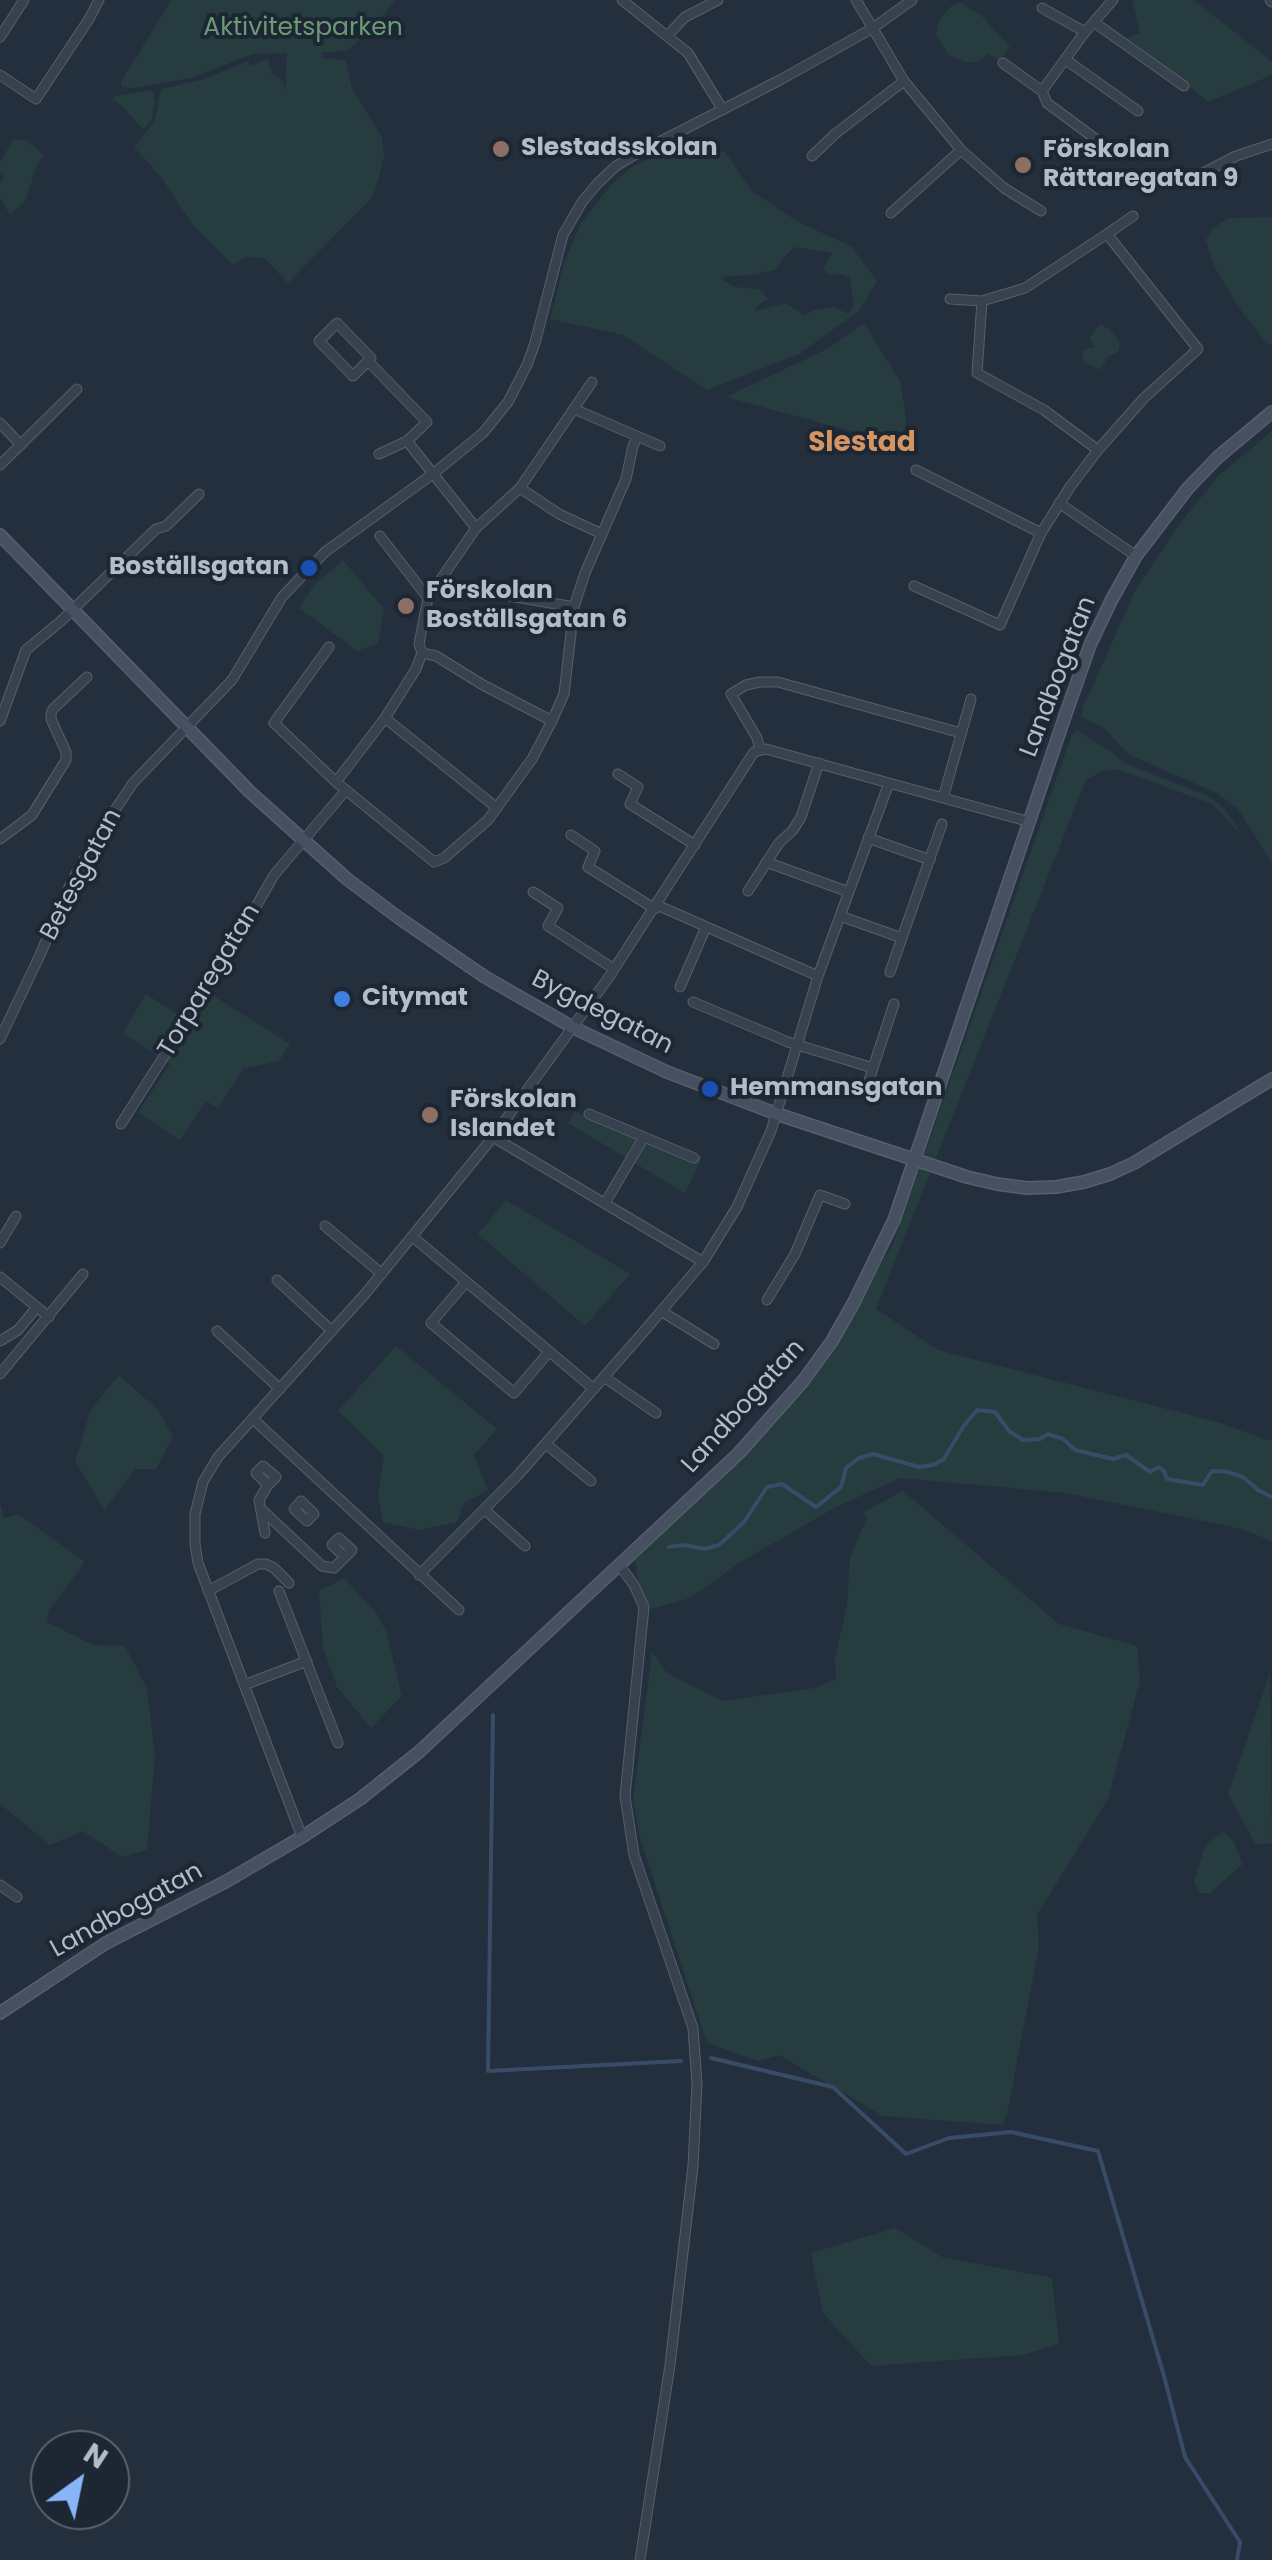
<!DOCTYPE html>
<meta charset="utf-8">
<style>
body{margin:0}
#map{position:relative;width:1272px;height:2560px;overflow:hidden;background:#242f3e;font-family:Poppins,sans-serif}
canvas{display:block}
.north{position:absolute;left:30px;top:2430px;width:100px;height:100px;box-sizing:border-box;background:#1d2633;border:2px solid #59626f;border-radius:50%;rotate:33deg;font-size:28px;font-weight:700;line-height:40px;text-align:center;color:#b4bcc9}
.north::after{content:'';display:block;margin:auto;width:35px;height:45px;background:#8ab4f8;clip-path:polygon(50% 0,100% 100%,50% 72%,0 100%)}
</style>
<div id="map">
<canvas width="1272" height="2560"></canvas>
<div class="north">N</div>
</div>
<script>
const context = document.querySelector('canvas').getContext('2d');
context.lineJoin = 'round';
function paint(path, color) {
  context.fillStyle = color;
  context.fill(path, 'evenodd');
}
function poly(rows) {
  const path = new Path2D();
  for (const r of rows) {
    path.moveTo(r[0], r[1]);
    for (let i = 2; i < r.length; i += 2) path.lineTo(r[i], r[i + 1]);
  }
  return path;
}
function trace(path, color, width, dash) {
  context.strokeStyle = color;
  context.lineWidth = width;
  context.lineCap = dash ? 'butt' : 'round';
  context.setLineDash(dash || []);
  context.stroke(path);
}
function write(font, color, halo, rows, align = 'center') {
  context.font = font + ' Poppins,sans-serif';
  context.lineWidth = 8;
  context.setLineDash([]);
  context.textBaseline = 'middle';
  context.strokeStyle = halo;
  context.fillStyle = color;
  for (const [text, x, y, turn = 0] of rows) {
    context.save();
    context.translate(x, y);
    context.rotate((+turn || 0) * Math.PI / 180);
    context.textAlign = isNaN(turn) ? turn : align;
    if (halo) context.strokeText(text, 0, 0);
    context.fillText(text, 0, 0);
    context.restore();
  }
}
paint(poly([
 [171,0,396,0,371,30,348,50,321,53,322,58,345,60,352,88,382,137,384,157,375,191,371,199,288,283,264,258,244,257,233,265,192,224,161,177,134,147,155,120,161,89,201,80,249,61,249,66,268,59,272,74,283,81,285,92,287,53,253,54,191,78,133,88,122,87,121,82],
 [1132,0,1194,0,1272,62,1272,75,1208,102,1159,62,1124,39,1140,33],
 [961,3,981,15,1010,47,1000,61,988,54,979,61,968,63,949,55,936,35,939,20,951,6],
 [149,90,153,92,155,102,152,119,144,130,118,102,111,100,116,96],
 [13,140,26,140,44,155,37,164,25,202,10,215,0,197,0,184,5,176,0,172,0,162],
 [679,144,725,152,752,191,798,222,851,246,877,281,859,311,799,354,707,390,623,335,550,319,565,260,581,223,611,185,632,167],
 [795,247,832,253,823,269,830,275,841,274,850,278,854,305,849,314,833,307,814,310,804,315,786,303,755,311,757,306,768,299,759,289,735,287,721,279,726,276,752,275,775,270,784,257],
 [1272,217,1272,345,1266,343,1242,312,1214,267,1206,240,1212,229,1228,218],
 [864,323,900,381,906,417,904,442,872,437,726,397,829,348],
 [1101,325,1110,329,1120,343,1118,352,1105,358,1105,363,1100,370,1084,362,1082,355,1083,351,1089,347,1094,348,1090,337,1096,328],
 [1272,431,1272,863,1238,809,1217,793,1132,756,1119,745,1106,729,1081,717,1084,705,1136,589,1178,526,1218,476],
 [343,560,384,609,378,643,357,651,299,608,315,584],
 [1077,730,1110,751,1126,764,1208,796,1225,809,1242,835,1212,804,1117,769,1100,772,1086,780,876,1309,938,1350,1221,1423,1266,1440,1272,1439,1272,1541,1242,1529,1066,1493,900,1478,836,1507,739,1563,690,1598,651,1609,640,1590,635,1560,730,1469,811,1377,845,1325,893,1244,1071,737],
 [201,988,290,1044,279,1061,243,1069,218,1108,206,1101,180,1140,138,1112,170,1064,123,1033,146,994,182,1017],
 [575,1112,695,1163,699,1156,702,1157,685,1193,568,1123],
 [506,1200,630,1274,585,1326,478,1234],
 [396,1346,497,1429,474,1455,488,1490,464,1503,457,1522,419,1530,383,1522,378,1495,384,1456,338,1411],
 [119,1375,158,1410,173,1437,156,1469,135,1469,104,1510,75,1461,91,1409],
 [903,1491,1059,1624,1137,1646,1140,1681,1108,1799,1037,1915,1039,1946,1007,2114,1003,2125,883,2116,779,2055,758,2061,707,2043,640,1838,633,1800,652,1652,667,1673,723,1701,815,1688,836,1679,835,1659,847,1605,850,1558,867,1517,863,1512],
 [0,1503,4,1518,18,1514,85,1562,49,1610,47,1622,93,1645,125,1646,147,1688,155,1754,147,1850,122,1857,83,1831,50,1845,0,1804],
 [344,1578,377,1614,386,1631,402,1696,371,1728,337,1687,323,1647,319,1591],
 [1270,1673,1272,1843,1256,1845,1228,1794],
 [1223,1831,1233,1840,1243,1864,1210,1893,1199,1893,1194,1881,1205,1846],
 [895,2228,942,2257,1052,2278,1059,2344,1023,2355,871,2366,823,2313,811,2253]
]), '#263c3f');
trace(poly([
 [669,1547,684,1545,705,1549,719,1545,744,1522,767,1487,782,1484,816,1507,841,1487,846,1468,859,1458,873,1454,919,1467,933,1465,944,1459,963,1427,977,1410,995,1412,1009,1431,1023,1440,1040,1439,1048,1434,1063,1439,1075,1450,1113,1459,1126,1455,1150,1472,1159,1467,1164,1471,1167,1479,1203,1485,1212,1471,1228,1472,1243,1477,1258,1490,1272,1497],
 [493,1715,488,2071,681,2061],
 [711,2058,833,2087,906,2154,949,2138,1011,2132,1098,2151,1164,2376,1185,2457,1240,2542,1237,2560]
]), '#394c67', 4);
const street = poly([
 [622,0,688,53,723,110],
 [856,0,904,81,961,150,1004,188,1041,211],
 [1270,0,1272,2],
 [1042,8,1085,32],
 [1095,23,1184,86],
 [667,36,685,17,718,0],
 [0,37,24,0],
 [1066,60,1138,111],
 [1003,63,1042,91],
 [0,75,36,99,89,19,99,0],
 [1097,140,1047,103,1042,91,1085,32,1113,0],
 [812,156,835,134,904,81],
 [1197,176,1236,156,1272,144],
 [891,213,961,150],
 [1107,234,1133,216],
 [950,299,982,301],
 [337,323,371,358,353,376,319,341,337,323],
 [368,361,427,422,407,441,476,528],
 [574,409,660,446],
 [0,423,21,445],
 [379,454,407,441],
 [0,465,77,389],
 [916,470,1041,533],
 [520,488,559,514,602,534],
 [1059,503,1136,556],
 [380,536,428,598],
 [914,586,1000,625,1041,533,1070,487,1098,450,1044,410,977,373,982,301,1025,288,1107,234,1198,349,1144,398,1098,450],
 [487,592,574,607],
 [329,647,274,723,336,782,434,862,444,858,488,820,532,759,552,721,564,694,574,607,585,573,626,479,633,446,637,437],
 [422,653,436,656,483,685,552,721],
 [385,718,497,808],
 [0,721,26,650,61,621,156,529,166,526,199,494],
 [760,749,757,738,731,694,746,685,760,682,778,682,961,733],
 [618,774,638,787,630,804,695,845],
 [336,782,385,718,416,669,422,653,419,644,428,598,476,528,520,488,592,382],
 [943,798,971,699],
 [571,835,595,851,588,867,655,909],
 [868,838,930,860],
 [0,839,32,815,66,760,66,752,51,719,51,714,53,709,87,677],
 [766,862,849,892],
 [748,891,779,843,793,830,801,817,819,763],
 [533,892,558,908,548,926,614,969],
 [657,905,818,976],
 [840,916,902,938],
 [890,972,942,824],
 [680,987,706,927],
 [693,1002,788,1042,873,1068,868,1084],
 [0,1039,40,955,69,887,93,843,133,783,232,680,282,597,325,552,434,473,483,433,508,402,527,365,535,343,563,235,582,202,598,183,616,166,636,154,780,80,873,28,912,0],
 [873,1068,894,1004],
 [589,1114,694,1158],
 [121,1124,230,952,274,875,346,790],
 [493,1137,703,1262],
 [605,1203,644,1137],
 [325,1226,382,1274],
 [413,1237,594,1389],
 [0,1243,16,1216],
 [0,1277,49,1317],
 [277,1280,332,1331],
 [466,1282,431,1323,514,1393,549,1352],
 [767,1300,795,1254,820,1195,845,1204],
 [661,1311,714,1344],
 [217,1331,280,1389],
 [0,1341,18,1330,37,1307],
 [0,1374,83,1274],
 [604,1377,656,1413],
 [253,1419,459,1610],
 [546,1444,591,1481],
 [263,1466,276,1477,268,1485,256,1473,263,1466],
 [301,1501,314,1514,307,1521,294,1509,301,1501],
 [262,1510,322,1566,334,1568,345,1557],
 [485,1510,525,1546],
 [265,1533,259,1500,268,1485],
 [339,1538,352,1550,345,1557,332,1545,339,1538],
 [620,1566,634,1585,644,1607,625,1796,634,1855,693,2028,697,2084,693,2166,670,2365,640,2560],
 [419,1575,518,1475,646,1329,703,1262,737,1207,771,1131,818,976,889,783],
 [208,1591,258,1564,266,1564,274,1568,289,1583],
 [279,1591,338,1743],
 [244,1685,307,1661],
 [302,1837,198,1563,195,1544,195,1514,203,1482,218,1457,365,1294,493,1137,609,977,754,752,766,749,1030,822],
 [0,1885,17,1897]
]);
const secondary = poly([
 [0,535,250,792,347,879,399,918,485,977,574,1028,667,1072,777,1114,967,1177,997,1184,1027,1188,1056,1187,1084,1182,1110,1174,1134,1163,1272,1079],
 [0,2013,106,1943,225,1882,302,1837,360,1799,419,1752,739,1453,803,1381,832,1341,854,1302,894,1220,1064,719,1090,645,1112,599,1136,556,1188,488,1218,457,1272,412]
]);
trace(street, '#565f6c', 11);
trace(secondary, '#565f6c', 14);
trace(street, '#38414e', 9);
trace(secondary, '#465061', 11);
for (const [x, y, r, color] of [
 [501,149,10,"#8d6e63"],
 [1023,165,10,"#8d6e63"],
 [309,568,10,"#1a4fb4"],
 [406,606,10,"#8d6e63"],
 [342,999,10,"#3f7fe0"],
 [710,1089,10,"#1a4fb4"],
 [430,1115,10,"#8d6e63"]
]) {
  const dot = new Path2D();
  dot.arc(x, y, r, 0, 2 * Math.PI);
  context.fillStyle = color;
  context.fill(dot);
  trace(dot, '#1d2633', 4);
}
write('25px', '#6b9a76', '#1d2633', [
 ["Aktivitetsparken",303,29]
]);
write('bold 25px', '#b4bcc9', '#1d2633', [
 ["Slestadsskolan",521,149],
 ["Förskolan",1043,151],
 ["Rättaregatan 9",1043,180],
 ["Boställsgatan",289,568,"right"],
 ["Förskolan",426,592],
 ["Boställsgatan 6",426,621],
 ["Citymat",362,999],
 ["Hemmansgatan",730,1089],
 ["Förskolan",450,1101],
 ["Islandet",450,1130]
], 'left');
write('25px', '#b4bcc9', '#1d2633', [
 ["Landbogatan",1059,677,-69],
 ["Betesgatan",82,875,-62],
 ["Torparegatan",210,981,-59],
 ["Bygdegatan",602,1013,27],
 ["Landbogatan",744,1407,-48],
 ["Landbogatan",127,1911,-29]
]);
write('bold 28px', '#d59563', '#1d2633', [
 ["Slestad",862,444]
]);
</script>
